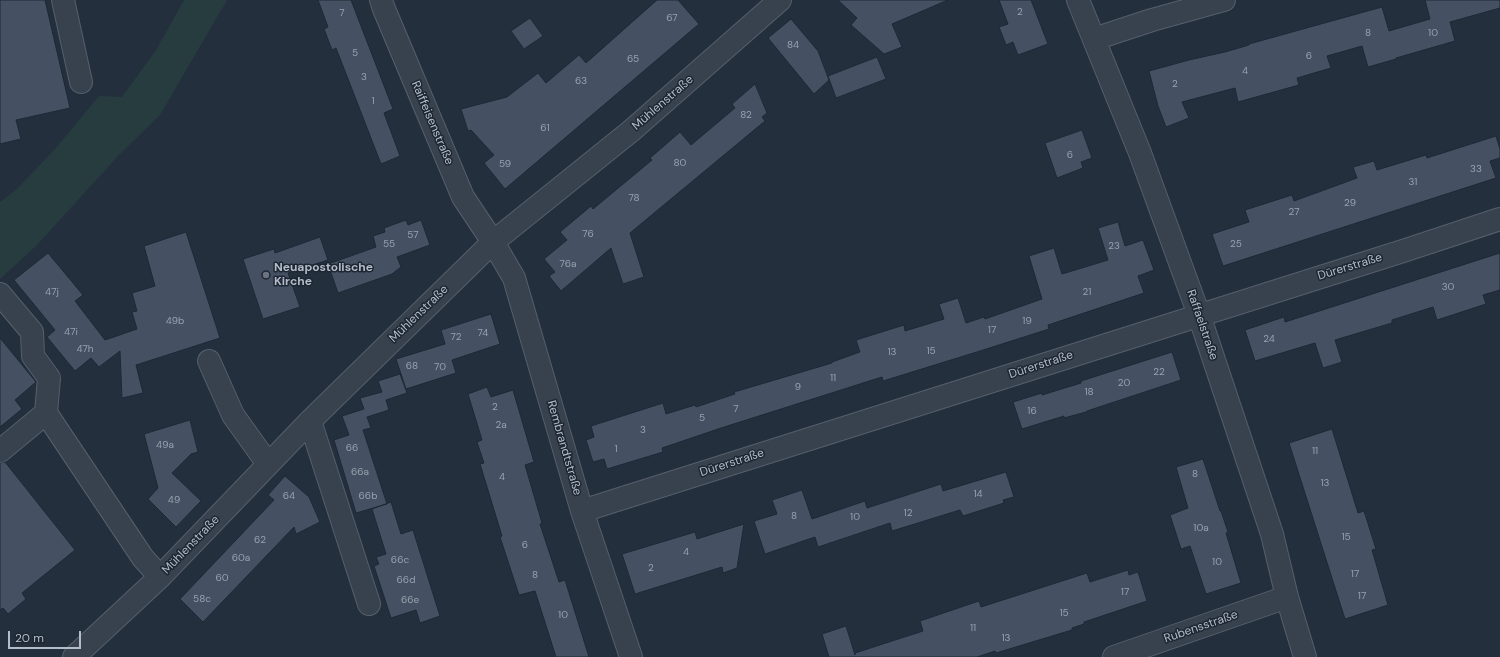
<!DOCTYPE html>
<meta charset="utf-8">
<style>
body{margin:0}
#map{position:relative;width:1500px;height:657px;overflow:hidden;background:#242f3e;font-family:"DM Sans",sans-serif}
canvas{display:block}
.scale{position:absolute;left:8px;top:631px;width:73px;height:18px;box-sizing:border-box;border:2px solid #b4bcc9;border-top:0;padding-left:5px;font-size:12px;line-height:14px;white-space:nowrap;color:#b4bcc9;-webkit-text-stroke:3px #1d2633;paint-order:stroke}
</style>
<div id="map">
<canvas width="1500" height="657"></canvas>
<div class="scale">20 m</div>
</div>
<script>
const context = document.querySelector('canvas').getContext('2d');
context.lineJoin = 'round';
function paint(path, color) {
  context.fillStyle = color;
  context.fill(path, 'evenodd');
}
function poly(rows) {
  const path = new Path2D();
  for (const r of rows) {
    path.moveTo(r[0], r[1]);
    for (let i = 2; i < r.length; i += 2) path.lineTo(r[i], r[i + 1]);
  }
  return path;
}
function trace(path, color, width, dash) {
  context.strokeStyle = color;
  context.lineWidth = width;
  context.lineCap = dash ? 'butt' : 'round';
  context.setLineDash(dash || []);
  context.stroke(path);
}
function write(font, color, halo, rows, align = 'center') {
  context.font = font + ' "DM Sans",sans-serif';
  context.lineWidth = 3;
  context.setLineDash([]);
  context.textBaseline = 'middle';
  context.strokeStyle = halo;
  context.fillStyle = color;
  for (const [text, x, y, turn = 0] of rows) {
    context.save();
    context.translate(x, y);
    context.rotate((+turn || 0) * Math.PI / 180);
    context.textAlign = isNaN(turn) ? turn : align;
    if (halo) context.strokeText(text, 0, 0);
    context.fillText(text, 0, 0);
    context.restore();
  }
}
paint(poly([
 [184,0,227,0,160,115,119,155,36,246,0,279,0,202,17,189,55,149,99,96,122,97,156,50]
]), '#263c3f');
const building = poly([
 [0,0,45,0,70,108,16,120,21,139,0,144,0,0],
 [318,0,351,0,393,109,384,113,400,156,381,164,336,48,332,50,324,29,328,27,318,0],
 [657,0,678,0,699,24,505,189,484,163,494,155,471,130,468,131,461,109,507,97,538,73,546,83,579,55,586,63,657,0],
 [838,0,948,0,892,24,902,47,884,54,851,25,857,18,838,0],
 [999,0,1031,0,1048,44,1018,55,1013,42,1006,45,999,27,1008,24,999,0],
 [1425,0,1500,0,1500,8,1450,22,1455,41,1396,58,1396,59,1368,67,1362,46,1327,56,1331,68,1297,78,1299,85,1238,102,1235,88,1182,102,1189,118,1166,127,1158,106,1149,71,1189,60,1225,52,1249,45,1249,44,1382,7,1389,31,1430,19,1425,0],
 [530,18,543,36,524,49,511,31,530,18],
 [791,19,818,51,829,80,814,94,768,38,791,19],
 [877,57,886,79,836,98,828,76,877,57],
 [755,84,767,113,762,117,765,121,630,233,644,277,623,284,611,248,561,291,549,276,555,272,544,259,567,240,560,232,591,206,593,209,652,160,650,158,680,132,691,145,735,108,732,104,755,84],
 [1082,130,1092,158,1081,162,1083,168,1057,178,1045,143,1082,130],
 [1496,136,1500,149,1500,158,1490,161,1496,178,1223,266,1212,234,1249,222,1245,210,1292,195,1294,201,1357,178,1353,167,1374,161,1377,170,1426,155,1427,158,1496,136],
 [406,220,408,225,421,220,430,245,397,257,401,267,392,274,338,293,328,264,376,247,373,236,385,232,384,228,406,220],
 [1118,222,1125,246,1143,240,1154,270,1138,276,1144,293,1048,325,1049,329,980,351,883,381,882,377,721,428,662,448,663,452,607,469,604,459,593,462,586,440,594,437,591,426,663,403,666,414,695,405,696,407,735,394,734,392,832,363,832,362,860,352,856,340,904,325,905,331,944,319,939,304,958,298,966,323,984,317,985,319,1042,299,1029,256,1054,248,1062,274,1108,260,1098,228,1118,222],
 [186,232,220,338,136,365,143,393,122,398,120,351,99,367,91,358,75,371,47,337,55,330,14,280,48,253,83,295,75,301,105,340,137,329,132,312,137,311,132,293,155,286,144,246,186,232],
 [320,237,328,260,288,273,300,307,263,319,243,259,274,249,275,253,320,237],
 [1500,253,1500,290,1483,295,1486,304,1437,320,1433,307,1392,320,1392,323,1335,340,1342,362,1323,368,1315,343,1255,361,1245,330,1284,317,1285,322,1500,253],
 [491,314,500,344,452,360,456,373,406,389,396,359,445,344,441,330,491,314],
 [0,338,36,382,15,400,22,409,0,427,0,338],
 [1172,352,1181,380,1087,411,1086,412,1064,418,1064,416,1022,429,1013,402,1042,393,1042,395,1081,383,1081,381,1172,352],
 [400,374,407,393,386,400,389,410,367,417,371,428,363,430,387,504,356,513,334,440,349,435,342,416,364,409,360,398,382,392,378,381,400,374],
 [487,387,491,397,513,390,534,462,525,465,542,523,540,524,559,582,565,580,589,657,556,657,535,591,519,595,500,537,502,536,480,464,484,463,477,442,482,440,468,394,487,387],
 [190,420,198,452,191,454,172,473,201,501,176,527,148,499,158,488,144,434,190,420],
 [1332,429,1358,513,1364,511,1376,549,1372,550,1388,605,1345,619,1289,443,1332,429],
 [1203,459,1220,511,1221,511,1228,532,1226,533,1241,583,1206,594,1190,546,1181,549,1170,515,1188,508,1176,467,1203,459],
 [5,462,75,550,22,593,26,599,8,614,3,608,0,610,0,463,5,462],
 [1006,472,1014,497,1003,500,1004,503,963,516,960,510,892,531,890,523,818,547,815,537,765,554,754,521,777,514,772,500,802,490,812,519,865,501,867,508,941,484,943,491,1006,472],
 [285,476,309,497,320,522,296,534,294,527,203,622,180,599,274,500,268,495,285,476],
 [391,502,401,534,413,530,440,616,420,623,416,610,391,618,374,566,379,564,376,557,386,554,372,509,391,502],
 [744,524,737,568,723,573,722,567,635,594,622,554,695,532,697,539,744,524],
 [1128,570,1129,575,1138,572,1147,601,1084,622,1084,624,1072,628,1072,630,996,653,995,651,977,657,829,657,822,634,846,626,855,655,855,653,923,631,920,621,979,601,981,607,1087,573,1090,582,1128,570]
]);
paint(building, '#455162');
trace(building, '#1f2835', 1);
const minor = poly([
 [63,0,81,82],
 [381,0,384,9,463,197,493,242,514,278,582,511,631,657],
 [1078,0,1140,153,1199,315,1272,534,1287,597,1305,657],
 [1094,39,1152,20,1224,0],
 [0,294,32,332,33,356,49,378,46,413,143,558,160,577],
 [209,361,233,415,268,464],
 [310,421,369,604],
 [0,451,46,413],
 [582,511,1403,251,1500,219],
 [74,657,160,577,310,421,493,242,631,131,780,0],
 [1114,657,1287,597]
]);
trace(minor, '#565f6c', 24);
trace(minor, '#38414e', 22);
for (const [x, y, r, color] of [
 [266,275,4,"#6b7280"]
]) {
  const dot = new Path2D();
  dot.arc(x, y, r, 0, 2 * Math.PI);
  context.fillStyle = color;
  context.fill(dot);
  trace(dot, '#1d2633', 1.5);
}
write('10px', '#98a1af', null, [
 ["2",1020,12],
 ["7",342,13],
 ["67",672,18],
 ["8",1368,33],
 ["10",1433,33],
 ["84",793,45],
 ["5",355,53],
 ["6",1309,56],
 ["65",633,59],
 ["4",1245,71],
 ["3",364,77],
 ["63",581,81],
 ["2",1175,84],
 ["1",373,101],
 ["82",746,115],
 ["61",545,128],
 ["6",1070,155],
 ["80",680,163],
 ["59",505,164],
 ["33",1476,169],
 ["31",1413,182],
 ["78",634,198],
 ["29",1350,203],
 ["27",1294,212],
 ["76",588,234],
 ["57",413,235],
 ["55",389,244],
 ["25",1236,244],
 ["23",1114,246],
 ["76a",568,264],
 ["30",1448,287],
 ["47j",52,292],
 ["21",1087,292],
 ["49b",175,321],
 ["19",1027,321],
 ["17",992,330],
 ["47i",71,332],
 ["74",483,333],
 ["72",456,337],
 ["24",1269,339],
 ["47h",85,349],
 ["15",931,351],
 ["13",892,352],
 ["68",412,366],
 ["70",440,367],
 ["22",1159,372],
 ["11",833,378],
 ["20",1124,383],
 ["9",798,387],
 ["18",1089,392],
 ["2",495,407],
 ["7",736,409],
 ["16",1032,411],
 ["5",702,418],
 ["2a",501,425],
 ["3",643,430],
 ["49a",165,445],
 ["66",352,448],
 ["1",616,449],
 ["11",1315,451],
 ["66a",360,472],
 ["8",1195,474],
 ["4",502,477],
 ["13",1325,483],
 ["14",978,494],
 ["64",289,496],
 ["66b",368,496],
 ["49",174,500],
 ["12",908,513],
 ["8",794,516],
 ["10",855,517],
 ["10a",1201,528],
 ["15",1346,537],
 ["62",260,540],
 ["6",525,545],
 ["4",686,552],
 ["60a",241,558],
 ["66c",400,560],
 ["10",1217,562],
 ["2",651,568],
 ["17",1355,574],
 ["8",535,575],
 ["60",222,578],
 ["66d",406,580],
 ["17",1125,592],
 ["17",1362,596],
 ["58c",202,599],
 ["66e",410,600],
 ["15",1064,613],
 ["10",563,615],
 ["11",973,628],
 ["13",1006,638]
]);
write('12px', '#b4bcc9', '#1d2633', [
 ["Mühlenstraße",663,103,-41],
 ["Raiffeisenstraße",432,123,67],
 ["Dürerstraße",1350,267,-17],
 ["Mühlenstraße",419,314,-44],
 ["Raffaelstraße",1202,325,71],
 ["Dürerstraße",1041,365,-18],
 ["Rembrandtstraße",564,448,74],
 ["Dürerstraße",732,463,-18],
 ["Mühlenstraße",191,545,-46],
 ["Rubensstraße",1201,627,-19]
]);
write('bold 12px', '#b4bcc9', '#1d2633', [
 ["Neuapostolische",274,268],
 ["Kirche",274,282]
], 'left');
</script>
